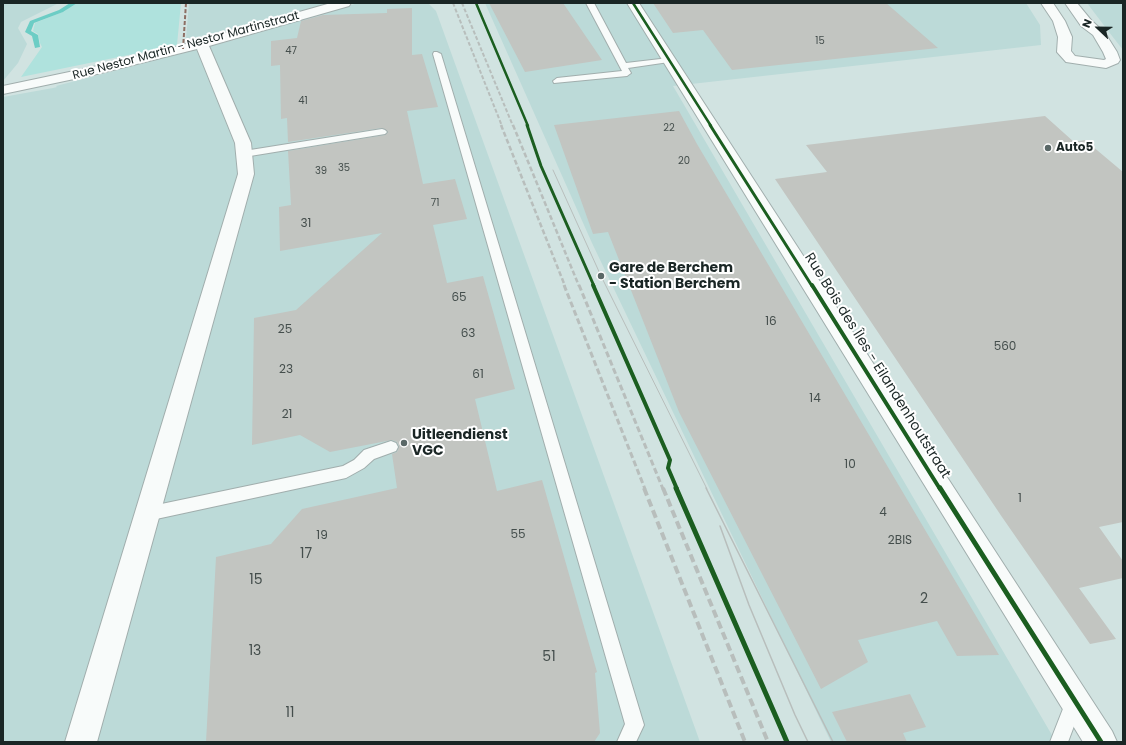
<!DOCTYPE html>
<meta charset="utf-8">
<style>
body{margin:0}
#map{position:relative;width:1126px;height:745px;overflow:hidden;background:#d1e3e1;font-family:Poppins,sans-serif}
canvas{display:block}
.frame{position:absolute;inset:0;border:4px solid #1a2625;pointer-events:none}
.north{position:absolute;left:1078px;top:8px;width:40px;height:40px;-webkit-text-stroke:3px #fff;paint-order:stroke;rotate:292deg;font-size:11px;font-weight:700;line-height:16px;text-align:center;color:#1a2625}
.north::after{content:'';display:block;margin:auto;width:14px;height:18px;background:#1a2625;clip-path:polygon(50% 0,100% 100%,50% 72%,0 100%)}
</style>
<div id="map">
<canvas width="1126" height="745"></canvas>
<div class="frame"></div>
<div class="north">N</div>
</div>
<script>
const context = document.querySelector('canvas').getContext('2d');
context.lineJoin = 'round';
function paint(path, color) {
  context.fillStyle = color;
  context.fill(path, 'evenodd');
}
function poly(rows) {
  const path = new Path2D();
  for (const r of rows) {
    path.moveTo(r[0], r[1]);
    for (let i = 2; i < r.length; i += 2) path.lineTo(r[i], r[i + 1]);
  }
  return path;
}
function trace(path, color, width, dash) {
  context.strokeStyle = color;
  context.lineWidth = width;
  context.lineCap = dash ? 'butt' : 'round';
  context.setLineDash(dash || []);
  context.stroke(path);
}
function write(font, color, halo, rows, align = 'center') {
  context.font = font + ' Poppins,sans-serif';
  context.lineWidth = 4;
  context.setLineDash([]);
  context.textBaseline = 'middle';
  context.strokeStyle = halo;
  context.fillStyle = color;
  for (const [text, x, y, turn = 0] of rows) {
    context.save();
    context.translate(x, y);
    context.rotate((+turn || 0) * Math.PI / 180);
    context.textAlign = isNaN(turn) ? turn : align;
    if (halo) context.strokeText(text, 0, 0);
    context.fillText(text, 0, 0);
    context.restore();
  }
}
paint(poly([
 [3,3,59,3,21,22,18,28,27,44,18,63,3,81],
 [189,3,329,3,247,26,186,39],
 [358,3,428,3,436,11,700,742,3,742,3,97,53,88,57,87,56,86,234,40],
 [485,3,1026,3,1040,25,1041,45,673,86,1056,742,831,742,592,243],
 [1087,3,1123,3,1123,50,1109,32]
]), '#bcdad8');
paint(poly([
 [72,3,181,3,177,45,21,77,42,47,40,43,38,34,33,31,35,23,65,11,72,4]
]), '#afe2dd');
paint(poly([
 [70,3,77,3,63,12,34,23,31,31,38,35,40,47,35,48,32,36,25,32,30,21,59,10,70,3]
]), '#6ccdc5');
paint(poly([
 [489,3,563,3,602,60,525,72],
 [653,3,886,3,938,48,732,70,703,30,673,33],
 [412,8,412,55,422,54,438,107,407,111,423,184,455,179,467,219,433,225,447,283,483,276,515,389,475,399,497,491,542,480,597,672,595,673,600,733,594,742,206,742,216,557,271,544,302,509,397,488,392,454,397,452,399,446,397,442,392,440,330,452,300,435,252,445,254,318,296,310,382,233,280,251,279,207,291,205,288,151,385,135,388,132,382,128,288,142,287,118,281,119,280,65,271,66,271,41,297,38,301,21,323,15,387,13,387,9],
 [679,111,697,144,999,655,957,656,937,621,858,640,868,662,821,689,679,412,608,232,593,234,554,125],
 [1045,116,1074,142,1085,140,1123,172,1123,522,1099,527,1123,561,1123,578,1079,588,1116,639,1090,644,1002,517,775,179,827,172,806,145],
 [910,694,926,727,903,733,907,742,847,742,832,712]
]), '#c2c5c1');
const lane = poly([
 [586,3,594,3,626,63,669,58,673,60,669,62,628,68,631,73,627,76,554,83,553,81,557,78,622,71,586,3],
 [434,52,437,52,441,54,644,725,636,742,617,742,625,724,433,54,434,52],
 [382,129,385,130,387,132,385,134,244,157,239,154,244,151,382,129],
 [391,441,396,443,398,447,396,451,374,459,364,468,346,478,147,521,142,519,139,514,142,509,147,507,343,466,354,460,364,450,391,441],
 [1074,693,1080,696,1083,702,1068,742,1050,742,1068,696,1074,693]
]);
const street = poly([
 [331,3,351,3,349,6,209,46,251,143,254,174,97,742,65,742,238,174,235,143,197,49,93,75,3,94,3,86,93,67,179,46,331,3],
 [627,3,639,3,1112,731,1117,742,1083,742,627,3],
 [1041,3,1053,3,1065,21,1072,37,1071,51,1075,56,1104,60,1106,59,1103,52,1093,35,1081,26,1065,3,1077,3,1091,20,1105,33,1117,52,1120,60,1118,63,1106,68,1066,62,1057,52,1058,37,1053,21,1041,3]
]);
trace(lane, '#a1aead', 2);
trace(street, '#a1aead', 2);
paint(lane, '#f8fbfa');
paint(street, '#f8fbfa');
trace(poly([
 [553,170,601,276,707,489]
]), '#b8bebc', 1);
trace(poly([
 [706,488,833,742],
 [720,526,749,605,795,715,808,742]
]), '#b8bebc', 1.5);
trace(poly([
 [453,3,502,126],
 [462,3,513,126]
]), '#b8bebc', 2, [4, 2]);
trace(poly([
 [501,125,565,286],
 [513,125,579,286]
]), '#b8bebc', 2.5, [5, 2.5]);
trace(poly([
 [564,285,645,489],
 [579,285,663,489]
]), '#b8bebc', 3, [6, 3]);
trace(poly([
 [644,488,745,742],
 [663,488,768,742]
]), '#b8bebc', 4, [8, 4]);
trace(poly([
 [183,49,186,3]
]), '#8d6e63', 2, [4, 2]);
trace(poly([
 [476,3,528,126],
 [633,3,711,126]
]), '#1b5e20', 2.5);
trace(poly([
 [527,125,541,166,594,286],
 [710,125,812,286]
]), '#1b5e20', 3);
trace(poly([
 [593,285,670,460,668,468,677,489],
 [812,285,940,489]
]), '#1b5e20', 4);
trace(poly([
 [676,488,787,742],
 [940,488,1101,742]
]), '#1b5e20', 5);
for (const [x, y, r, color] of [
 [1048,148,4,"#5a6867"],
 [601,276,4,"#5a6867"],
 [404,443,4,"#5a6867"]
]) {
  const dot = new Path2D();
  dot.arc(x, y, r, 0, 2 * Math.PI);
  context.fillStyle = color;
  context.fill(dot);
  trace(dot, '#fff', 1.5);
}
write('10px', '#444e4c', null, [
 ["15",820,41],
 ["47",291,51],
 ["41",303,101],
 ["22",669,128],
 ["20",684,161],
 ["35",344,168],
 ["39",321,171],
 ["71",435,203]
]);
write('12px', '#1a2625', '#fff', [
 ["Rue Nestor Martin - Nestor Martinstraat",186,46,-15]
]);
write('bold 12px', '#1a2625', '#fff', [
 ["Auto5",1056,148]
], 'left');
write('12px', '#444e4c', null, [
 ["31",306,224],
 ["65",459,298],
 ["16",771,322],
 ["25",285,330],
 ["63",468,334],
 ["560",1005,347],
 ["23",286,370],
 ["61",478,375],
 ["14",815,399],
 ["21",287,415],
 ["10",850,465],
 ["1",1020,499],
 ["4",883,513],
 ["55",518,535],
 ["19",322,536],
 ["2BIS",900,541]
]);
write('bold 14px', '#1a2625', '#fff', [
 ["Gare de Berchem",609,268],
 ["- Station Berchem",609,284],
 ["Uitleendienst",412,435],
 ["VGC",412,451]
], 'left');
write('14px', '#1a2625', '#fff', [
 ["Rue Bois des Îles - Eilandenhoutstraat",877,366,58]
]);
write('14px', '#444e4c', null, [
 ["17",306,554],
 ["15",256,580],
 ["2",924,599],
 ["13",255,651],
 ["51",549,657],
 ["11",290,713]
]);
</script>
